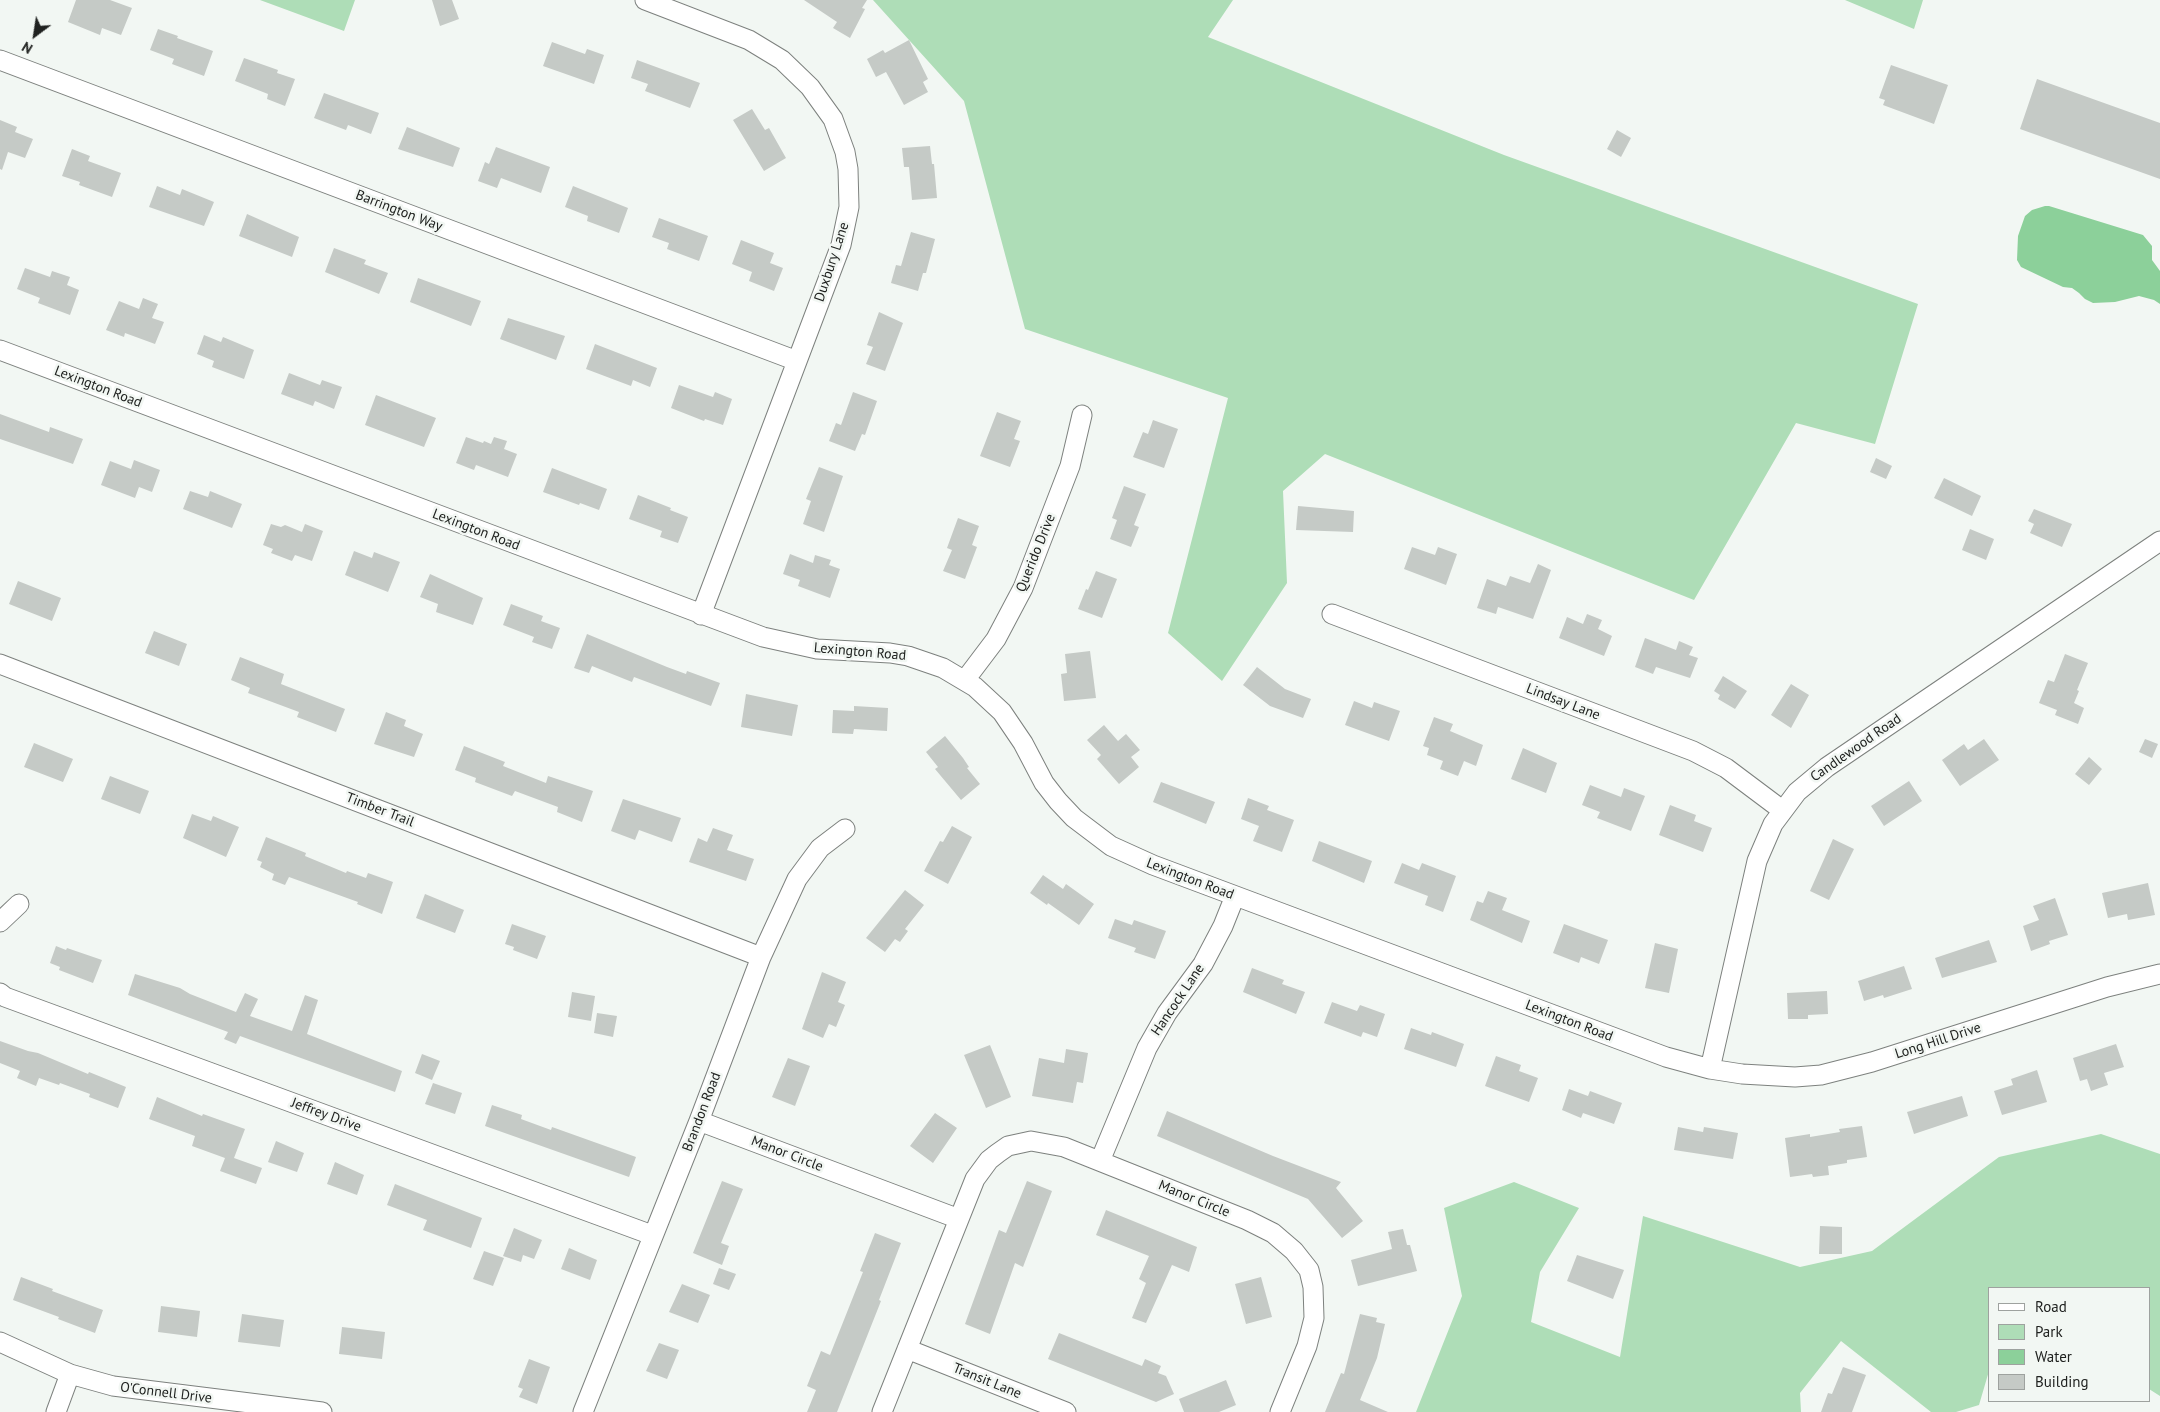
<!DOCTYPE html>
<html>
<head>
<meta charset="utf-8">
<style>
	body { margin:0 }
	#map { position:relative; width:2160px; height:1412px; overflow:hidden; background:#f2f7f3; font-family:"PT Sans",sans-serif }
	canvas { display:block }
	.legend { position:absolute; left:1988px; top:1287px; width:162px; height:115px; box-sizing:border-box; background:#f2f7f3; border:1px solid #9ea29f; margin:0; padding:6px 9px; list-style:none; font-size:15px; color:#202220 }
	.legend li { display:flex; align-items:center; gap:10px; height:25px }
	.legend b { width:25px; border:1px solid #9ea29f }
	.north { position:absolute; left:10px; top:10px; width:50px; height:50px; -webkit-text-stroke:4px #f2f7f3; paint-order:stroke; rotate:211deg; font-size:14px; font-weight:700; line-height:20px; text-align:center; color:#202220 }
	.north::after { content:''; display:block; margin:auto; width:18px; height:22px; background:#202220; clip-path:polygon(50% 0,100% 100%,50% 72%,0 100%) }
</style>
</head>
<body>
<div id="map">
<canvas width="2160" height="1412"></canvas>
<ul class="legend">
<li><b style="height:6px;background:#fff"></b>Road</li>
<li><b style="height:14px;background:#aeddb7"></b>Park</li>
<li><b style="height:14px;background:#8cd09a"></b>Water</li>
<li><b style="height:14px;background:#c5cac6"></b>Building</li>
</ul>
<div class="north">N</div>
</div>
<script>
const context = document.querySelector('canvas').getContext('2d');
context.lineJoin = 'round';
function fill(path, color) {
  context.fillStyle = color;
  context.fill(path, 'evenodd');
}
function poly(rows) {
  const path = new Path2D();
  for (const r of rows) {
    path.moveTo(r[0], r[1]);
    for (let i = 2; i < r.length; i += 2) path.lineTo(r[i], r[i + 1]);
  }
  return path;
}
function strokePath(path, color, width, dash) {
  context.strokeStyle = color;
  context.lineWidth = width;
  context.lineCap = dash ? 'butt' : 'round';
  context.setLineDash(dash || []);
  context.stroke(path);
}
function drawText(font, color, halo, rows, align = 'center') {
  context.font = font + ' "PT Sans",sans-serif';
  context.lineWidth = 5;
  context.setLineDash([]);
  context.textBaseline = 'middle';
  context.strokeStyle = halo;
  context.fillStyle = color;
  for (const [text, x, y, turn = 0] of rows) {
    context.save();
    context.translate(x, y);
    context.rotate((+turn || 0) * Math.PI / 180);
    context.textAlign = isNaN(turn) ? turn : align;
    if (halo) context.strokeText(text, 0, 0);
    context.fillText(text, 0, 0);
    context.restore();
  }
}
fill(poly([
	[260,0,355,0,344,31],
	[873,0,1233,0,1208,37,1504,155,1918,304,1875,444,1796,423,1694,600,1325,454,1283,491,1287,583,1222,681,1168,633,1228,398,1025,329,964,101],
	[1845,0,1923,0,1914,29],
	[2101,1134,2160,1154,2160,1396,2149,1389,2149,1288,1989,1288,1989,1371,1979,1405,1956,1412,1931,1412,1841,1341,1800,1393,1801,1412,1416,1412,1462,1296,1444,1208,1514,1182,1579,1208,1540,1272,1531,1322,1620,1357,1643,1216,1800,1267,1872,1251,1999,1157]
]), '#aeddb7');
fill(poly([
	[2045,206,2049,206,2143,235,2152,246,2152,260,2160,271,2160,304,2154,300,2139,296,2115,302,2093,303,2085,299,2079,293,2072,288,2063,287,2021,267,2017,260,2018,236,2025,216,2032,210]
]), '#8cd09a');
fill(poly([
	[76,0,110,0,132,8,121,35,102,28,100,35,68,22],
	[432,0,452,0,459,19,440,26],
	[804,0,867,0,862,8,865,9,850,38,833,28,837,22],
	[158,29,178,36,177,38,213,51,204,76,172,64,174,59,150,50],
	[909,40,928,79,923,82,928,92,904,105,886,72,876,77,867,59,883,50,885,53],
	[552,42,585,54,587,49,604,55,594,84,543,66],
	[244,58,278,70,277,73,295,79,285,106,267,99,268,94,235,81],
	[637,60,700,83,690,108,645,91,648,84,631,78],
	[1891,65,1948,85,1934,124,1883,105,1885,100,1879,98],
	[2037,79,2160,123,2160,179,2020,129],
	[324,93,379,113,371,134,348,125,346,130,314,118],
	[752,109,765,130,769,128,786,158,764,171,733,120],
	[0,120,17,127,15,132,33,139,25,158,8,152,2,170,0,169],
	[407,127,460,148,453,167,398,149],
	[1617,130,1631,138,1621,157,1607,149],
	[930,146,932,164,934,164,937,198,912,200,909,167,904,167,902,148],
	[496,147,550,167,541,193,501,178,497,188,478,181,485,162,489,164],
	[72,149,90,156,88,161,121,173,112,197,79,185,80,182,62,176],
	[157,186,180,195,182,189,214,202,204,226,149,207],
	[573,186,628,208,619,233,587,221,588,216,565,207],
	[247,214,299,237,292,257,239,236],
	[659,218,708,236,699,261,667,249,669,243,652,237],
	[911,232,935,239,926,273,923,273,918,291,891,283,896,265,901,266],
	[741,240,774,253,770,263,783,268,774,291,749,281,752,272,732,264],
	[334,248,366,260,364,264,388,273,379,294,325,272],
	[25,268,50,277,52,271,70,277,67,285,79,290,70,315,38,303,40,298,17,289],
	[418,278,481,301,471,326,410,302],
	[143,298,158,304,152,318,164,322,155,344,125,333,124,337,106,330,119,301,139,309],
	[879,312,903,323,885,371,866,364,873,347,867,345],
	[508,318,565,336,556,360,500,339],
	[204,335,221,342,223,337,254,350,244,379,212,367,214,361,197,354],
	[595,344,657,368,650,387,633,380,631,386,586,369],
	[289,373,320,385,322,380,342,387,334,409,315,401,313,406,281,394],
	[679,385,713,397,715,392,732,399,723,425,705,419,704,421,671,408],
	[853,392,877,401,865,435,862,434,855,451,829,441,836,423,841,425],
	[376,395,436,418,424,447,365,425],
	[997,412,1021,421,1014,439,1020,441,1010,467,980,456],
	[0,414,49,432,50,427,83,439,73,464,0,439],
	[1153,420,1178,429,1164,468,1133,457,1143,432,1148,434],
	[466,437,483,443,484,441,491,444,494,437,507,441,504,449,517,454,508,477,476,465,474,470,456,463],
	[1876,458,1892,466,1886,479,1870,472],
	[134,460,160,470,152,492,139,487,135,498,101,485,110,461,131,469],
	[819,467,843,476,824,532,803,524,811,501,806,499],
	[552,468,607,489,599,510,580,503,579,505,568,501,543,492],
	[1944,478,1981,496,1972,516,1934,498],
	[1124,486,1146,494,1134,525,1139,527,1131,547,1110,539,1117,520,1112,518],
	[190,491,208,497,210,491,242,504,232,528,183,509],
	[638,495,671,508,670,510,688,517,678,543,660,537,662,531,629,519],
	[1298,506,1354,511,1353,532,1296,530],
	[2034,509,2072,524,2062,547,2030,533,2034,524,2028,521],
	[958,518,979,526,972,545,977,547,965,579,943,571,952,550,947,548],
	[271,524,281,527,285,525,302,532,305,524,323,531,312,561,295,555,292,561,271,553,273,549,263,545],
	[1970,529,1994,539,1986,560,1962,550],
	[1412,547,1435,555,1438,547,1457,554,1446,585,1404,569],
	[354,551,372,558,374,552,400,562,388,592,345,575],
	[790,554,813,563,815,555,831,560,829,565,840,569,830,598,798,586,800,580,783,574],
	[1538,564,1551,570,1533,619,1498,607,1496,614,1477,608,1487,579,1506,586,1510,576,1530,583],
	[1096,571,1117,579,1102,618,1078,609,1086,589,1088,590],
	[430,574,483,598,473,625,436,612,438,604,420,597],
	[18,581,61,598,52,621,9,604],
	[511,604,543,616,541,621,560,628,552,649,532,642,534,637,503,625],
	[1587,614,1602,620,1598,629,1612,636,1604,656,1559,638,1567,617,1583,624],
	[154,631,187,644,179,666,145,653],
	[587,634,667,667,686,674,687,671,720,683,711,706,634,677,632,682,592,666,589,673,574,668],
	[1645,638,1676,650,1679,641,1693,647,1689,655,1698,658,1690,678,1656,667,1653,674,1635,667],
	[1090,651,1096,698,1064,701,1061,674,1067,673,1065,654],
	[2065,654,2088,663,2077,690,2079,691,2074,703,2084,708,2078,724,2055,715,2057,710,2039,703,2048,680,2054,682],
	[240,657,284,674,281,684,345,709,336,732,297,717,299,712,248,693,250,688,231,680],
	[1257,667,1285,689,1311,699,1303,718,1270,706,1243,685],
	[1723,676,1747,691,1735,709,1718,699,1720,695,1714,691],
	[1791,684,1809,695,1791,728,1771,715],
	[746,694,798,705,792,736,741,727],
	[1354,701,1372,708,1374,702,1400,711,1389,741,1345,725],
	[854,706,888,708,887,731,854,729,853,734,832,733,833,710,854,711],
	[386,712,406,720,404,726,423,734,414,757,374,744],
	[1434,717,1453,724,1450,731,1483,745,1476,766,1464,761,1458,776,1440,769,1443,761,1427,755,1429,748,1423,746],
	[1104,725,1118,741,1126,734,1140,750,1131,757,1139,767,1119,784,1097,759,1101,755,1087,740],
	[945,736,963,758,969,767,967,768,980,784,961,800,935,769,938,767,926,752],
	[1984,739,1999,760,1960,786,1942,760,1964,744,1968,750],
	[2145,739,2158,744,2152,758,2139,752],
	[34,743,73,759,63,782,24,767],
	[464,746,505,762,503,766,546,783,548,776,593,791,582,822,557,812,558,807,515,791,512,796,475,782,476,778,455,770],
	[1523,748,1557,763,1546,793,1511,779],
	[2089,757,2102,769,2089,785,2075,774],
	[110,776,149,791,140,814,101,799],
	[1909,781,1922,801,1884,826,1871,806],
	[1161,782,1215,802,1206,824,1153,802],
	[1590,785,1621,797,1624,788,1645,796,1631,831,1597,818,1600,812,1582,805],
	[1248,798,1269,806,1267,810,1294,820,1282,852,1253,841,1259,826,1241,819],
	[623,799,681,818,672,842,639,830,635,840,611,831],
	[1670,805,1696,815,1694,821,1712,828,1703,852,1659,835],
	[192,814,211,821,213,816,239,827,226,857,183,838],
	[952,826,972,837,948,884,924,871,940,841,943,842],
	[713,828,733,835,727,850,754,859,746,881,689,862,698,838,707,842],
	[266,837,306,853,305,856,346,873,347,871,366,878,368,873,393,882,382,914,357,904,358,902,289,877,285,885,272,880,274,874,260,867,262,862,257,860],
	[1833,839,1854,849,1829,900,1810,891],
	[1319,841,1372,861,1364,883,1312,861],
	[1402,863,1419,870,1422,863,1456,876,1443,912,1425,905,1428,896,1394,883],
	[1043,875,1063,889,1066,884,1094,904,1079,925,1048,903,1047,905,1030,893],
	[2148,883,2155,915,2128,920,2127,914,2108,918,2102,893],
	[905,890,924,905,905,929,908,931,900,942,895,939,885,952,866,938],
	[1488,891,1507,898,1502,910,1530,921,1522,943,1470,920,1477,901,1483,903],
	[425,894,464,910,455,933,416,918],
	[2055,898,2068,935,2049,941,2050,944,2031,951,2023,926,2039,920,2033,906],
	[1115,919,1132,925,1134,920,1166,931,1155,959,1134,952,1136,948,1108,938],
	[512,924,546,936,537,959,513,950,514,947,505,944],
	[1564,924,1608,940,1599,964,1581,957,1579,963,1553,953],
	[1989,940,1997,962,1942,978,1935,958],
	[1655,943,1678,949,1669,993,1645,988],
	[56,946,66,950,67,948,102,960,93,983,59,970,60,967,50,963],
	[1904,966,1912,989,1884,998,1883,995,1864,1001,1858,981],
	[1252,968,1284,980,1282,984,1305,992,1296,1014,1243,992],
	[822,972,846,982,838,1002,845,1005,836,1027,829,1024,823,1038,802,1029],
	[135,974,180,988,190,994,236,1012,245,993,258,999,250,1016,292,1031,305,995,318,1000,307,1034,402,1071,395,1092,240,1036,236,1044,224,1039,228,1032,128,995],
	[1827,991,1828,1014,1808,1015,1808,1019,1788,1019,1787,993],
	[572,992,595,996,591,1021,568,1017],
	[1332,1002,1357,1011,1360,1005,1385,1014,1377,1037,1363,1032,1361,1037,1324,1023],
	[597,1013,617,1016,613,1037,594,1033],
	[1411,1028,1431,1035,1432,1032,1464,1044,1456,1067,1404,1049],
	[0,1041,28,1051,38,1053,88,1074,89,1072,126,1087,118,1108,89,1097,90,1094,60,1083,59,1085,39,1078,36,1086,17,1078,20,1071,0,1063],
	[2116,1044,2124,1067,2104,1073,2108,1085,2091,1091,2087,1079,2080,1081,2073,1058],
	[990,1045,1011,1097,986,1108,964,1055],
	[1066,1049,1088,1053,1083,1083,1077,1082,1073,1103,1032,1096,1039,1058,1064,1063],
	[422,1054,440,1061,432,1080,415,1073],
	[1496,1056,1521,1065,1519,1071,1538,1078,1529,1102,1485,1086],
	[788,1058,810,1066,795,1106,772,1097],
	[2037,1070,2047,1102,2002,1115,1994,1091,2013,1085,2011,1079],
	[433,1083,462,1093,455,1114,425,1104],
	[1569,1089,1588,1096,1590,1091,1622,1103,1614,1124,1583,1113,1581,1118,1562,1110],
	[1962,1096,1968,1116,1914,1134,1907,1112],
	[157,1097,202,1116,203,1114,245,1129,234,1158,262,1168,256,1184,220,1171,225,1158,192,1146,195,1136,149,1119],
	[492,1105,522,1115,521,1119,551,1130,552,1127,636,1157,629,1177,485,1126],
	[1167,1111,1273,1156,1341,1182,1336,1188,1363,1221,1342,1238,1308,1199,1157,1136],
	[935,1113,957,1128,933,1163,910,1146],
	[1862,1126,1867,1157,1847,1160,1847,1163,1828,1166,1829,1175,1813,1177,1812,1174,1790,1177,1785,1138,1810,1134,1810,1137,1840,1132,1839,1129],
	[1678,1127,1703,1132,1704,1127,1738,1133,1733,1159,1674,1150],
	[276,1141,304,1153,297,1172,268,1162],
	[335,1162,364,1175,357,1195,327,1184],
	[722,1181,743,1189,721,1243,729,1246,722,1265,693,1253],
	[1027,1181,1052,1191,1023,1267,1015,1263,990,1334,965,1324,999,1230,1006,1233],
	[395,1184,482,1218,471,1248,423,1230,427,1220,387,1205],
	[1106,1210,1197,1247,1189,1272,1172,1265,1146,1323,1132,1318,1146,1283,1139,1279,1149,1256,1096,1235],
	[1820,1226,1842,1227,1842,1254,1819,1254],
	[514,1228,542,1240,534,1259,523,1255,521,1262,503,1256],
	[1403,1229,1407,1245,1410,1245,1417,1271,1358,1286,1351,1260,1392,1249,1388,1232],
	[875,1233,901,1243,879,1300,881,1301,837,1412,807,1412,816,1390,807,1386,821,1351,830,1355,863,1272,860,1271],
	[569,1248,597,1260,590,1280,561,1269],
	[484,1251,504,1258,493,1286,473,1279],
	[1577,1255,1624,1270,1613,1299,1567,1281],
	[719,1268,736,1274,729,1290,713,1284],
	[21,1277,53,1289,52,1291,103,1310,95,1333,58,1319,59,1317,13,1300],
	[1261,1277,1272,1317,1246,1324,1235,1284],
	[682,1284,710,1295,698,1323,669,1312],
	[161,1306,200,1311,197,1337,158,1332],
	[242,1314,284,1320,280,1347,238,1342],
	[1360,1314,1377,1318,1376,1322,1385,1324,1377,1358,1360,1400,1388,1412,1325,1412,1341,1373,1344,1374],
	[342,1327,385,1332,382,1359,339,1354],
	[1059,1333,1142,1366,1145,1359,1161,1366,1158,1373,1166,1376,1174,1394,1156,1402,1048,1359],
	[659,1343,679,1350,667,1379,646,1371],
	[529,1359,550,1367,537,1404,519,1397,523,1389,518,1387],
	[1843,1367,1866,1375,1852,1412,1821,1412,1828,1393,1832,1394],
	[1226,1380,1236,1405,1219,1412,1184,1412,1179,1399]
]), '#c5cac6');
const minor = poly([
	[645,0,749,40,782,60,810,87,833,119,845,152,848,169,849,207,841,245,701,615],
	[0,60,797,361],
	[0,350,763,637,817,649,890,653,908,656,943,668,975,687,1002,712,1023,743,1044,783,1058,801,1074,818,1111,846,1153,865,1666,1057,1710,1069,1742,1074,1795,1077,1821,1075,1872,1062,2107,987,2160,974],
	[1332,614,1693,751,1726,768,1782,810],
	[0,664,761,957],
	[965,680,996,639,1023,588,1070,466,1082,415],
	[0,922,19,904],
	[0,993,5,997,652,1235],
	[1710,1069,1757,861,1773,824,1797,792,1827,767,2160,541],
	[699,1121,959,1219],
	[1100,1161,1147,1048,1167,1013,1203,964,1223,926,1235,896],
	[0,1342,70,1374,113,1386,322,1412],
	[907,1349,1066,1412],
	[56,1412,70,1374],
	[583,1412,699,1121,761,957,797,879,820,848,845,829],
	[882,1412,975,1179,989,1160,998,1153,1008,1146,1031,1141,1064,1147,1247,1220,1273,1233,1294,1251,1309,1270,1313,1287,1314,1318,1307,1346,1280,1412]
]);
strokePath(minor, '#7d817e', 21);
strokePath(minor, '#fff', 19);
drawText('14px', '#202220', '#f2f7f3', [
	["Barrington Way",399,211,21],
	["Duxbury Lane",832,262,-72],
	["Lexington Road",98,387,21],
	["Lexington Road",476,530,21],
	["Querido Drive",1036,553,-68],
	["Lexington Road",860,652,5],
	["Lindsay Lane",1563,702,21],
	["Candlewood Road",1856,748,-35],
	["Timber Trail",380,810,21],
	["Lexington Road",1190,879,21],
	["Hancock Lane",1178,1000,-56],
	["Lexington Road",1569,1021,21],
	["Long Hill Drive",1938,1041,-18],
	["Brandon Road",702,1112,-69],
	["Jeffrey Drive",326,1115,20],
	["Manor Circle",787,1154,21],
	["Manor Circle",1194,1199,22],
	["Transit Lane",987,1381,22],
	["O'Connell Drive",166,1393,7]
]);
</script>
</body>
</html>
